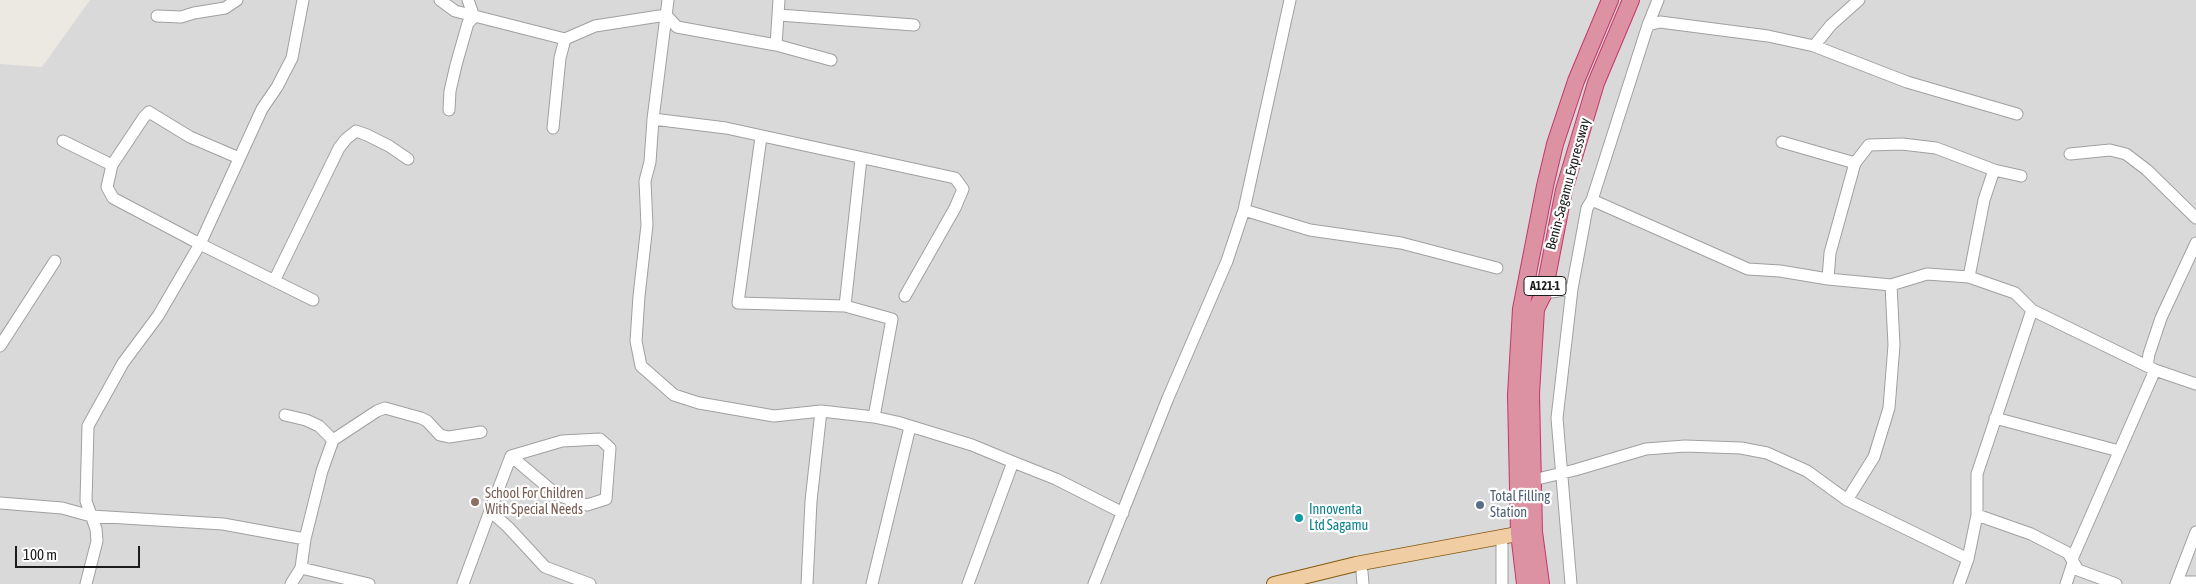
<!DOCTYPE html>
<html>
<head>
<meta charset="utf-8">
<style>
	body { margin:0 }
	#map { position:relative; width:2196px; height:584px; overflow:hidden; background:#ece9e3; font-family:"Asap Condensed",sans-serif }
	canvas { display:block }
	.scale { position:absolute; left:15px; top:546px; width:125px; height:22px; box-sizing:border-box; border:2px solid #1c1c1c; border-top:0; padding-left:6px; font-size:15px; line-height:18px; white-space:nowrap; color:#1c1c1c; -webkit-text-stroke:4px #fff; paint-order:stroke }
</style>
</head>
<body>
<div id="map">
<canvas width="2196" height="584"></canvas>
<div class="scale">100 m</div>
</div>
<script>
const context = document.querySelector('canvas').getContext('2d');
context.lineJoin = 'round';
function fill(path, color) {
  context.fillStyle = color;
  context.fill(path, 'evenodd');
}
function poly(rows) {
  const path = new Path2D();
  for (const r of rows) {
    path.moveTo(r[0], r[1]);
    for (let i = 2; i < r.length; i += 2) path.lineTo(r[i], r[i + 1]);
  }
  return path;
}
function strokePath(path, color, width, dash) {
  context.strokeStyle = color;
  context.lineWidth = width;
  context.lineCap = dash ? 'butt' : 'round';
  context.setLineDash(dash || []);
  context.stroke(path);
}
function drawText(font, color, halo, rows, align = 'center') {
  context.font = font + ' "Asap Condensed",sans-serif';
  context.lineWidth = 4.5;
  context.setLineDash([]);
  context.textBaseline = 'middle';
  context.strokeStyle = halo;
  context.fillStyle = color;
  for (const [text, x, y, turn = 0] of rows) {
    context.save();
    context.translate(x, y);
    context.rotate((+turn || 0) * Math.PI / 180);
    context.textAlign = isNaN(turn) ? turn : align;
    if (halo) context.strokeText(text, 0, 0);
    context.fillText(text, 0, 0);
    context.restore();
  }
}
fill(poly([
	[90,0,2196,0,2196,584,0,584,0,64,42,67]
]), '#dad9d9');
const minor = poly([
	[440,0,455,11,565,39,595,26,666,15,677,27,776,45,831,60],
	[668,0,653,119,650,162,645,181,647,225,639,296,636,341,641,366,674,395,699,403,774,416,821,411,874,417,897,422,972,445,1013,462,1056,479,1123,513],
	[779,15,914,25],
	[157,16,181,17,194,13,225,8,237,0],
	[1648,25,1658,0],
	[776,45,779,0],
	[1814,46,1831,25,1859,0],
	[449,110,450,91,456,65,468,23,474,17,468,0],
	[653,119,726,128,955,178,963,189,955,208,905,296],
	[553,128,560,58,565,39],
	[761,137,738,303,845,306],
	[63,141,112,165],
	[1782,142,1855,163],
	[2070,154,2110,150,2126,154,2147,170,2196,218],
	[239,158,190,137,149,112,144,117,112,165,107,187,113,198,200,244,313,300],
	[861,159,845,306,892,319,874,417],
	[1994,170,2021,176],
	[1592,200,1748,269,1780,271,1828,279,1891,285,1927,274,1969,277,2015,293,2032,310,2155,370,2196,384],
	[1244,210,1310,230,1401,243,1497,268],
	[1828,279,1830,253,1855,163,1869,145,1902,144,1936,148,1994,170,1984,200,1969,277],
	[274,281,339,148,346,139,356,131,367,135,389,146,408,159],
	[1544,293,1572,289],
	[0,346,55,261],
	[2147,366,2149,354,2161,318,2196,243],
	[285,415,306,420,319,426,333,440],
	[1995,418,2119,451],
	[600,439,610,448,606,499,587,505,557,495,511,456,562,441,600,439],
	[511,456,490,511,508,527,545,567,590,584],
	[1533,480,1575,470,1646,449,1685,446,1741,448,1767,453,1807,471,1847,500,1968,559,1977,515,2031,534,2068,553,2078,570,2116,584],
	[1847,500,1874,457,1889,408,1894,345,1891,285],
	[0,503,62,508,91,516,223,524,305,539],
	[1977,515,1977,474,2032,310],
	[2072,559,2155,370],
	[301,568,369,584],
	[1362,572,1363,584],
	[2177,582,2196,582],
	[86,584,97,541,96,529,86,501,88,426,123,363,158,316,200,244,262,109,277,87,292,58,303,0],
	[291,584,301,568,305,539,322,471,333,440,377,411,385,408,421,418,427,421,440,435,449,437,481,432],
	[463,584,490,511],
	[807,584,811,501,821,411],
	[872,584,910,427],
	[968,584,1013,462],
	[1094,584,1168,398,1227,261,1244,210,1290,0],
	[1502,584,1502,545],
	[1571,584,1557,418,1572,289,1587,208,1592,200,1648,25,1660,22,1768,36,1814,46,1907,82,2017,114],
	[1959,584,1968,559],
	[2066,584,2073,563],
	[2176,584,2196,532]
]);
const major = poly([
	[1274,584,1356,564,1528,532]
]);
const highway = poly([
	[1525,584,1519,533,1516,395,1521,309,1545,186,1555,144,1576,81,1610,0],
	[1541,584,1534,532,1531,394,1536,309,1544,293,1564,190,1596,83,1631,0]
]);
strokePath(minor, '#a0a0a0', 13);
strokePath(major, '#845a10', 16);
strokePath(highway, '#c3376a', 18);
strokePath(minor, '#fff', 11);
strokePath(major, '#f1cda3', 14);
strokePath(highway, '#dc92a2', 16);
for (const [x, y, r, color] of [
	[475,502,5,"#8d6e63"],
	[1480,505,5,"#5c6f8a"],
	[1299,518,5,"#0f9aa8"]
]) {
  const dot = new Path2D();
  dot.arc(x, y, r, 0, 2 * Math.PI);
  context.fillStyle = color;
  context.fill(dot);
  strokePath(dot, '#fff', 2);
}
for (const [x, y, w] of [
	[1545,286,42]
]) {
  const box = new Path2D();
  box.roundRect(x - w / 2, y - 9.5, w, 19, 4);
  context.fillStyle = '#fff';
  context.fill(box);
  strokePath(box, '#1c1c1c', 1);
}
drawText('bold 12px', '#1c1c1c', null, [
	["A121-1",1545,286]
]);
drawText('14px', '#1c1c1c', '#fff', [
	["Benin-Sagamu Expressway",1568,184,-75]
]);
drawText('14px', '#785e54', '#fff', [
	["School For Children",485,494],
	["With Special Needs",485,510]
], 'left');
drawText('14px', '#4e5e75', '#fff', [
	["Total Filling",1490,497],
	["Station",1490,513]
], 'left');
drawText('14px', '#0d838f', '#fff', [
	["Innoventa",1309,510],
	["Ltd Sagamu",1309,526]
], 'left');
</script>
</body>
</html>
